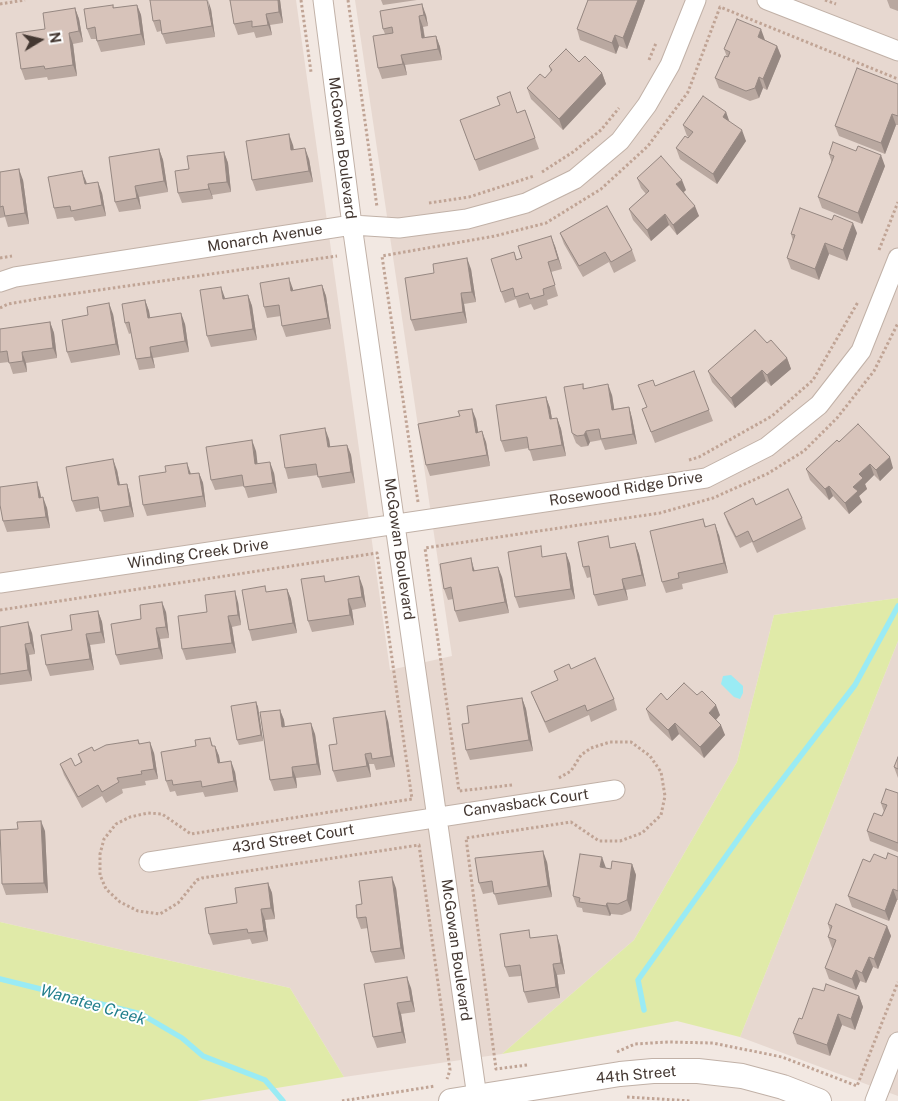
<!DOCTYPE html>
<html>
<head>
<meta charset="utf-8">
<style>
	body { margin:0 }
	#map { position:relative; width:898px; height:1101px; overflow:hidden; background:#f2e8e2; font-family:"Public Sans",sans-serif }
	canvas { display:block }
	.north { position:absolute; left:15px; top:15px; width:50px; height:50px; -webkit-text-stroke:4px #fff; paint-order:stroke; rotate:81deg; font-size:14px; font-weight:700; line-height:20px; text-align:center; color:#443832 }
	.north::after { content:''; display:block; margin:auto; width:18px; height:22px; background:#443832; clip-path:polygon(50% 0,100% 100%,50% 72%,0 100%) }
</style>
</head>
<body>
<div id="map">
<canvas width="898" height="1101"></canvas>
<div class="north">N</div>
</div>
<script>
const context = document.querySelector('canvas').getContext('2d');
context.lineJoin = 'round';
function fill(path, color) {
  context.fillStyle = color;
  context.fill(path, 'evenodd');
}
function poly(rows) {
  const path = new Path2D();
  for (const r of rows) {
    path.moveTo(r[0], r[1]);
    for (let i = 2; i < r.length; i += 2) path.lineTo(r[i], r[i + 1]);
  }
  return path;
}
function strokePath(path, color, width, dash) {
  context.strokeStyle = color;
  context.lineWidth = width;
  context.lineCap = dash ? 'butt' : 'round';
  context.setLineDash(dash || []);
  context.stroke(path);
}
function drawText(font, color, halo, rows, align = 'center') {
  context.font = font + ' "Public Sans",sans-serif';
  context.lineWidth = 4;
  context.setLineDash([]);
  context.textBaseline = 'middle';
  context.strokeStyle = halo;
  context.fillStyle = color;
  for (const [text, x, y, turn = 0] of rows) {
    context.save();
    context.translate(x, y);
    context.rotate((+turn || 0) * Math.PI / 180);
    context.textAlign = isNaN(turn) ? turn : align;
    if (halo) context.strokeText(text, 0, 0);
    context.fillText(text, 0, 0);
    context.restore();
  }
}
fill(poly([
	[0,0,296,0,390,670,452,656,355,0,898,0,898,598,774,615,737,762,634,940,502,1054,344,1077,290,988,0,922],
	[898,641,898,1096,740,1037]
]), '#e7d8d0');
fill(poly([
	[898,598,898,641,740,1037,677,1021,502,1054,634,940,737,762,774,615],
	[0,922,290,988,344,1077,197,1101,0,1101]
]), '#e0eaa8');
fill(poly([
	[731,675,743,686,743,693,740,699,734,697,721,684,723,676]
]), '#9aebf4');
strokePath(poly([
	[0,979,141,1014,182,1038,203,1056,265,1080,283,1101],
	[644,1010,638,980,753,818,855,685,898,606]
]), '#9aebf4', 5.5);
const minor = poly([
	[323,0,352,225,477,1097],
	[767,0,898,51],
	[0,282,15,277,352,225,399,228,467,219,526,203,575,179,620,141,647,105,670,65,696,0],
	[0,583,706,478,767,447,819,405,861,351,898,258],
	[149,862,615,790],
	[875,1101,898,1042]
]);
const tertiary = poly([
	[451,1101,620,1074,653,1071,698,1071,742,1076,783,1087,819,1101]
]);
strokePath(minor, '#c1b1a7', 21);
strokePath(tertiary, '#c1b1a7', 26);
strokePath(poly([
	[301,0,311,72],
	[348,0,377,207],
	[825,0,836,4],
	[0,4,25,0],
	[649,60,656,43],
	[542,172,573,152,601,130,619,108],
	[429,203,469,197,534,176],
	[879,250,898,202],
	[0,258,12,256],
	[0,308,8,304,43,298,337,256],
	[689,460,699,457,772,416,813,380,858,302],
	[418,502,382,256,495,236,546,223,601,189,648,146,688,92,720,7,898,79],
	[0,610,377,553,412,799,191,834,162,814,148,813,130,817,116,824,104,839,100,854,100,875,106,889,120,902,138,911,160,914,178,903,197,880,202,878,419,845,450,1070,447,1079],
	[512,785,459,791,425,548,660,513,713,498,767,474,804,451,837,418,874,371,898,323],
	[617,1052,635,1044,668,1042,713,1043,782,1057,857,1086,898,982],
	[527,1065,496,1069,466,838,571,822,599,841,620,841,642,833,661,815,665,796,661,772,650,756,631,742,610,742,591,748,581,755,571,771,557,779],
	[627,1097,691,1101],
	[342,1101,435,1086]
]), '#c0a495', 3, [2.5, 2.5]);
strokePath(minor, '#fff', 19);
strokePath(tertiary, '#fff', 24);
fill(poly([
	[230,0,280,0,283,23,270,25,272,35,256,38,254,32,238,35,234,24],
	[381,0,417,0,383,5],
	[588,0,645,0,627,49,619,46,616,54,580,40,577,29],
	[887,0,898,0,898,11,890,8],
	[113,5,114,8,137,5,141,15,145,45,101,52,96,39,91,39,87,29],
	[75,8,79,19,83,42,73,44,77,76,48,80,47,77,25,80,21,69,45,29],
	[211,9,215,37,166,44,161,31,157,32,153,21],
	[380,11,426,15,428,26,423,27,425,37,436,36,440,47,442,60,405,65,407,75,382,79,378,68,385,34,383,29],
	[765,40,777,46,781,56,767,90,763,88,759,98,750,101,719,88,715,78,727,57,724,49],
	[579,62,602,73,606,84,563,130,531,99,527,88,545,78,551,72,549,66],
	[898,84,898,125,896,125,885,154,839,136,835,126],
	[525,110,539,149,479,171,460,120,517,113],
	[726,112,729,122,746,141,717,184,680,159,676,148,689,137,687,136,683,125],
	[293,145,294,150,309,159,313,182,256,191,252,180],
	[159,149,163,160,168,192,139,197,141,209,119,212,115,202],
	[224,152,228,163,231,192,212,195,213,199,182,203,178,193,189,169],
	[829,154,885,166,862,224,822,208,818,197,832,163],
	[0,172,23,180,29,224,8,227,5,217,0,218],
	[637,178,686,190,684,192,699,216,677,235,669,225,651,241,633,220,629,209,646,194,641,188],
	[86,181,87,184,102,193,106,216,75,221,73,217,57,219,54,208],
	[560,233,632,250,636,261,614,273,609,262,583,277,564,244],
	[857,233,847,261,829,254,819,280,791,269,787,258,793,241,791,234],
	[555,246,562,269,551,272,558,296,547,300,548,305,534,310,531,304,519,308,516,299,505,303,501,292,514,252,517,260],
	[471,269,476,302,464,304,467,323,415,331,411,320],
	[322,285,326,296,331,329,286,337,282,326,281,316,267,318,264,307,293,290],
	[248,295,252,306,257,340,211,347,207,336,225,299],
	[145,300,149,311,150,318,185,324,189,352,153,358,155,368,139,370,136,359,131,333,129,334,125,323],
	[113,314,120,355,71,363,67,352],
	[50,322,54,333,57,358,26,363,27,372,13,374,9,362,0,363,0,329],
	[767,343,787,358,791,369,771,386,766,381,735,408,712,382,708,371],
	[694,371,713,421,655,443,642,409,647,407,655,386],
	[583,384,584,388,612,395,614,409,629,407,632,418,637,444,605,450,601,440,590,442,588,446,581,447,576,443,572,433],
	[546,397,550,408,552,419,557,418,561,429,566,456,533,461,529,448,505,452,501,441],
	[476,419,478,432,486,442,490,466,430,476,426,465],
	[329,439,330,447,347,445,351,455,355,483,322,488,318,475,288,479,285,468],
	[839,442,893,468,880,481,874,475,865,484,867,489,859,496,862,502,849,514,833,496,829,500,810,480,806,469],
	[256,451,257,464,274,473,277,493,248,498,244,486,215,490,211,480],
	[117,470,120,485,127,484,130,495,134,517,104,522,100,508,76,512,72,501],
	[199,473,203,483,206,507,147,516,143,505,191,474],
	[37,482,40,492,41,497,47,508,50,528,7,532,3,521],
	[756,505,802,518,806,529,757,553,752,542,740,548,728,524,724,513],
	[703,519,706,527,719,535,728,573,682,584,683,589,666,593,662,582],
	[635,543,639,554,646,586,626,590,628,600,598,606,594,595,591,577,587,578,583,567,612,548],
	[566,553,570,564,575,599,519,608,515,597],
	[474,569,475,571,502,577,509,613,459,622,455,611,453,599,448,600,444,589],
	[326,581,363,587,366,607,352,610,354,625,312,632,308,621],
	[287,589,291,599,297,633,252,641,249,630,267,592],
	[238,602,241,625,232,627,236,653,186,660,182,649,207,612],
	[98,611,102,622,105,643,90,645,94,670,50,676,46,665,72,630],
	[166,612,169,638,160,639,163,659,120,665,116,655,141,619],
	[0,627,32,633,35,654,29,655,32,681,0,685],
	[571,669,614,699,617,710,591,722,589,715,549,733,531,692,558,680,554,671],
	[697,695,720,715,716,720,725,735,704,758,679,734,672,741,650,720,646,709,667,700],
	[522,698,526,709,533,751,470,760,466,750],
	[256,702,258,707,263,741,239,745,237,740],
	[280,710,284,720,285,727,315,734,321,775,296,778,297,788,274,791,270,780],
	[388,721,395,767,376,770,374,764,369,764,371,777,337,782,333,771,337,744],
	[210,738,213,746,215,746,219,756,220,763,235,772,238,792,205,797,203,792,177,796,175,791,170,792,166,781,196,746],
	[138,740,140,744,154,753,158,779,145,781,146,785,122,789,123,793,106,803,102,796,82,808,64,775,60,764,75,766,81,763,78,754,94,751],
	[898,757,898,778,894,767],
	[898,793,898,852,870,841,867,831,882,816,884,812,881,803],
	[45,831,48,893,6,895,2,884],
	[898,857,898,900,897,900,889,921,852,907,848,896,870,862],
	[547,862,552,897,498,905,494,892,483,894,479,883],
	[632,864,636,875,631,911,622,915,611,914,610,916,583,912,582,908,577,907,573,896,606,868,611,869],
	[268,883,272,893,275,919,265,920,268,941,252,944,250,939,213,945,209,934,237,903],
	[396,888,405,959,375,963,371,952,368,928,361,929,357,918],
	[828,924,887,926,891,936,878,969,873,967,866,983,860,981,856,990,829,979,825,968,833,948,832,948,828,937,830,931],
	[532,938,560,945,565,974,557,975,560,998,528,1003,524,992,521,976,509,977,505,967],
	[364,984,411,988,415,1012,401,1014,406,1043,377,1048,373,1037],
	[824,991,859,996,863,1007,855,1030,842,1025,830,1056,797,1044,793,1033,802,1019]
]), '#b9a8a0');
fill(poly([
	[208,0,211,9,215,37,212,26],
	[278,0,280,0,283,23,279,12],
	[638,0,645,0,627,49,623,38],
	[422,4,426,15,428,26,424,15],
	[137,5,141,15,145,45,141,34],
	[75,8,79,19,83,42,79,31],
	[266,14,270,25,272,35,268,25],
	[419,16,423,27,426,49,422,38],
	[761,29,765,40,761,48,758,37],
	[69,33,73,44,77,76,73,65],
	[615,35,619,46,616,54,612,43],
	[436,36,440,47,442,60,438,49],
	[777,46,781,56,767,90,763,79],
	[401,55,405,65,407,75,403,64],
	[602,73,606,84,563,130,559,119],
	[759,77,763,88,759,98,755,88],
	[726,112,730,123,723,117],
	[892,114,896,125,885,154,881,143],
	[742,130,746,141,717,184,713,174],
	[289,134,293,145,295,161,291,150],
	[305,148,309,159,313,182,309,171],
	[159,149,163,160,168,192,164,181],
	[224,152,228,163,231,192,227,182],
	[881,155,885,166,862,224,858,213],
	[19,169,23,180,29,224,25,213],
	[82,171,86,181,89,195,85,184],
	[682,180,686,190,680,195,676,184],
	[98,182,102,193,106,216,102,205],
	[208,184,212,195,213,199,209,189],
	[135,186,139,197,141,209,137,198],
	[695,206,699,216,677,235,673,225],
	[665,214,669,225,651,241,647,230],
	[853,223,857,233,847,261,843,250],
	[551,236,555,246,562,269,558,259],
	[825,243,829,254,819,280,815,269],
	[467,258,471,269,476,302,472,292],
	[289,278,293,289,294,301,291,291],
	[322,285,326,296,331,329,328,318],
	[221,287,225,298,227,310,223,299],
	[461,293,464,304,467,323,463,312],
	[248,295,252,306,257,340,253,329],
	[145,300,149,311,152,329,148,318],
	[109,303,113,314,120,355,116,344],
	[181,313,185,324,189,352,185,341],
	[50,322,54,333,57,358,53,348],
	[150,347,153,358,155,368,151,357],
	[22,352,26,363,27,372,23,361],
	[787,358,791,369,771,386,767,375],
	[762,370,766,381,735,408,731,398],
	[608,384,612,395,616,420,612,410],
	[546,397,550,408,554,430,550,419],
	[629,407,632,418,637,444,633,434],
	[472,409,476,419,480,443,476,433],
	[557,418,561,429,566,456,562,445],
	[325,428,329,439,332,458,328,447],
	[482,431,486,442,490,466,487,455],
	[586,431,590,442,588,446,584,435],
	[252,440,256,451,259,475,255,464],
	[347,445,351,455,355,483,351,472],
	[890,457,893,468,880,481,876,470],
	[113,459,117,470,122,496,118,485],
	[270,462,274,473,277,493,273,483],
	[187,463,191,474,189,474],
	[870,464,874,475,865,484,867,489,859,496,862,502,849,514,845,503,859,474],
	[199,473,203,483,206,507,203,496],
	[37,482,40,492,43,508,39,498],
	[127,484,130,495,134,517,130,506],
	[829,486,833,496,829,500,825,489],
	[43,497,47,508,50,528,46,517],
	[715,524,719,535,728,573,724,563],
	[635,543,639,554,646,586,642,575],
	[566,553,570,564,575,599,571,589],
	[471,558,474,569,477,582,473,571],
	[498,567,502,577,509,613,505,602],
	[359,576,363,587,366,607,362,597],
	[622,579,626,590,628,600,624,589],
	[287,589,291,599,297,633,293,623],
	[235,591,238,602,241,625,238,615],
	[348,599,352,610,354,625,350,615],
	[162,602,166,612,169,638,166,627],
	[98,611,102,622,105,643,101,632],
	[228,616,232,627,236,653,232,643],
	[28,622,32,633,35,654,31,643],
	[156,628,160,639,163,659,159,648],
	[86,634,90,645,94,670,90,659],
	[25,644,29,655,32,681,28,670],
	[522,698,526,709,533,751,529,740],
	[256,702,258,707,263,741,261,735],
	[716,705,720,715,713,723,709,713],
	[280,710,284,720,286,738,282,727],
	[385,711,388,721,395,767,391,756],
	[311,723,315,734,321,775,317,764],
	[675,723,679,734,672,741,668,730],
	[721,725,725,735,704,758,700,747],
	[150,742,154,753,158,779,154,769],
	[215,746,219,756,222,774,218,763],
	[365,754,369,764,371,777,367,766],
	[231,761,235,772,238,792,234,781],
	[292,767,296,778,297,788,293,777],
	[41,821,45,831,48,893,44,883],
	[543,851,547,862,552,897,548,886],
	[602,857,606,868,600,867],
	[632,864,636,875,631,911,627,900],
	[392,877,396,888,405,959,401,948],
	[268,883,272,893,275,919,271,908],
	[893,889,897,900,889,921,885,911],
	[607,903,611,914,610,916,606,906],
	[261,909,265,920,268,941,264,931],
	[887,926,891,936,878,969,874,959],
	[557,935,560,945,565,974,561,963],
	[869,957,873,967,866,983,862,973],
	[553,964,557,975,560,998,556,987],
	[856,970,860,981,856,990,852,979],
	[407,977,411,988,415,1012,411,1001],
	[859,996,863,1007,855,1030,851,1019],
	[397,1003,401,1014,406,1043,402,1032],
	[838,1014,842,1025,830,1056,827,1045]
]), '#968882');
const building = poly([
	[150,0,207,0,212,26,162,34,160,20,153,21,150,0],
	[230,0,278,0,279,12,266,14,268,25,252,27,252,21,234,24,230,0],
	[588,0,638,0,623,38,615,35,612,43,577,29,588,0],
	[422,4,424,15,419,16,422,38,436,36,438,49,401,55,403,64,378,68,373,36,393,33,392,27,383,29,380,11,422,4],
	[113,5,113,8,137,5,141,34,97,41,95,27,87,29,84,9,113,5],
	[75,8,79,31,69,33,73,65,45,69,44,66,21,69,16,33,45,29,43,13,75,8],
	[737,19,761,29,758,37,777,46,763,79,759,77,755,88,746,91,715,78,725,56,728,57,730,52,724,49,737,19],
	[566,49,579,62,585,56,602,73,559,119,527,88,540,74,545,78,552,70,549,66,566,49],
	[857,68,898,84,898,116,892,114,881,143,835,126,857,68],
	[510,92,517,113,525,110,535,138,475,160,460,120,500,105,497,97,510,92],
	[703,96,726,112,723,117,742,130,713,174,676,148,685,136,688,138,693,132,683,125,703,96],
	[289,134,291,150,305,148,309,171,252,180,246,141,289,134],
	[833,142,856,151,858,146,881,155,858,213,818,197,834,156,829,154,833,142],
	[159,149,164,181,135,186,137,198,115,202,109,157,159,149],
	[224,152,227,182,208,184,209,189,178,193,175,171,189,169,187,156,224,152],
	[661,156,682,180,676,184,695,206,673,225,665,214,647,230,629,209,649,191,637,178,661,156],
	[19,169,25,213,5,216,3,206,0,207,0,172,19,169],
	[82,171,85,184,98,182,102,205,71,211,70,206,54,208,48,177,82,171],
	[607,206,632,250,611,262,605,252,579,266,560,233,607,206],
	[800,208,832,220,834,215,853,223,843,250,825,243,815,269,787,258,795,235,791,234,800,208],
	[551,236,558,259,548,262,555,285,543,289,544,295,530,299,528,293,515,297,513,288,501,292,491,259,514,252,516,260,522,258,518,246,551,236],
	[467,258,472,292,461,293,463,312,411,320,405,278,434,273,433,264,467,258],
	[289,278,291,291,322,285,328,318,282,326,279,305,264,307,260,283,289,278],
	[221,287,223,299,248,295,253,329,207,336,200,290,221,287],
	[145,300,148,318,181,313,185,341,150,347,151,357,136,359,129,322,125,323,122,304,145,300],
	[109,303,116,344,67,352,62,320,88,315,87,307,109,303],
	[50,322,53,348,22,352,23,361,9,363,7,351,0,352,0,329,50,322],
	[755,330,767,343,771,340,787,358,767,375,762,370,731,398,708,371,755,330],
	[694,371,709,410,651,432,642,409,647,407,638,385,653,380,655,386,694,371],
	[583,384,583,389,608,384,612,410,629,407,633,434,601,439,599,429,586,431,584,435,577,436,572,433,564,387,583,384],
	[546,397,550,419,557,418,562,445,529,450,527,437,501,441,496,405,546,397],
	[472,409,476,433,482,431,487,455,426,465,418,424,460,416,458,411,472,409],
	[858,424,890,457,876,470,870,464,859,474,863,478,853,487,858,491,845,503,829,486,825,489,806,469,837,440,839,442,858,424],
	[325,428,328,447,347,445,351,472,318,477,316,464,285,468,280,435,325,428],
	[252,440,255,464,270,462,273,483,244,487,242,475,211,480,206,447,252,440],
	[113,459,118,485,127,484,130,506,100,511,98,497,72,501,66,467,113,459],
	[187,463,189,474,199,473,203,496,143,505,139,476,166,472,165,466,187,463],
	[37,482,39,498,43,497,46,517,3,521,0,505,0,487,37,482],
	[788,489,802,518,753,542,748,531,736,537,724,513,753,498,756,505,788,489],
	[703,519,705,527,715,524,724,563,678,573,679,578,662,582,650,531,703,519],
	[608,536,610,548,635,543,642,575,622,579,624,589,594,595,589,566,583,567,578,542,608,536],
	[541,546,542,557,566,553,571,589,515,597,508,552,541,546],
	[471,558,473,571,498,567,505,602,455,611,451,587,444,589,440,564,471,558],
	[324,576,325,582,359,576,362,597,348,599,350,615,308,621,301,579,324,576],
	[265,586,266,592,287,589,293,623,249,630,242,590,265,586],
	[235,591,238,615,228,616,232,643,182,649,178,616,207,612,205,595,235,591],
	[162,602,166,627,156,628,159,648,116,655,111,624,141,619,140,605,162,602],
	[98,611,101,632,86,634,90,659,46,665,41,635,72,630,70,615,98,611],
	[28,622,31,643,25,644,28,670,0,674,0,627,28,622],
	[595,658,614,699,587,711,585,705,545,722,531,692,558,680,554,671,569,664,571,669,595,658],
	[684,683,697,695,702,691,716,705,709,713,721,725,700,747,675,723,668,730,646,709,661,693,667,700,684,683],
	[522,698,529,740,466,750,462,724,469,723,467,706,522,698],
	[256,702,261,735,237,740,231,706,256,702],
	[280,710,282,727,311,723,317,764,292,767,293,777,270,780,260,712,280,710],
	[385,711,391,756,372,759,371,753,365,754,367,766,333,771,329,745,337,744,333,718,385,711],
	[210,738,212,746,215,746,218,763,231,761,234,781,202,787,201,781,173,785,172,780,166,781,161,752,196,746,195,740,210,738],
	[138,740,139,744,150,742,154,769,141,771,142,774,117,778,119,782,102,792,98,785,78,797,60,764,71,758,75,766,82,762,78,754,92,747,94,751,106,745,138,740],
	[898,757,898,769,894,767,898,757],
	[886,789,898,793,898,843,867,831,874,813,882,816,887,805,881,803,886,789],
	[41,821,44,883,2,884,0,830,18,829,17,822,41,821],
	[543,851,548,886,494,894,492,881,479,883,475,858,543,851],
	[888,853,898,857,898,891,893,889,885,911,848,896,863,859,870,862,874,854,886,859,888,853],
	[580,854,602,857,600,867,611,869,612,861,632,864,627,900,618,904,607,903,606,906,579,902,580,898,573,896,580,854],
	[392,877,401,948,371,952,366,917,357,918,356,905,362,904,359,881,392,877],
	[268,883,271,908,261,909,264,931,248,933,247,929,209,934,205,908,237,903,235,888,268,883],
	[836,904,887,926,874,959,869,957,862,973,856,970,852,979,825,968,836,940,828,937,832,926,828,924,836,904],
	[529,930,530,938,557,935,561,963,553,964,556,987,524,992,520,965,505,967,500,934,529,930],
	[407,977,411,1001,397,1003,402,1032,373,1037,364,984,407,977],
	[826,984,859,996,851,1019,838,1014,827,1045,793,1033,799,1018,802,1019,813,988,824,991,826,984]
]);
fill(building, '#d7c3ba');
strokePath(building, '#968882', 1);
drawText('15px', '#443832', '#fff', [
	["McGowan Boulevard",342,148,83],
	["Monarch Avenue",265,238,-9],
	["Rosewood Ridge Drive",626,489,-9],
	["McGowan Boulevard",399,549,82],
	["Winding Creek Drive",198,554,-8],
	["Canvasback Court",526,803,-8],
	["43rd Street Court",293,839,-9],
	["McGowan Boulevard",456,950,82],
	["44th Street",636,1075,-5]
]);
drawText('italic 16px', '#227f8c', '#fff', [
	["Wanatee Creek",93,1005,16]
]);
</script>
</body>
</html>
